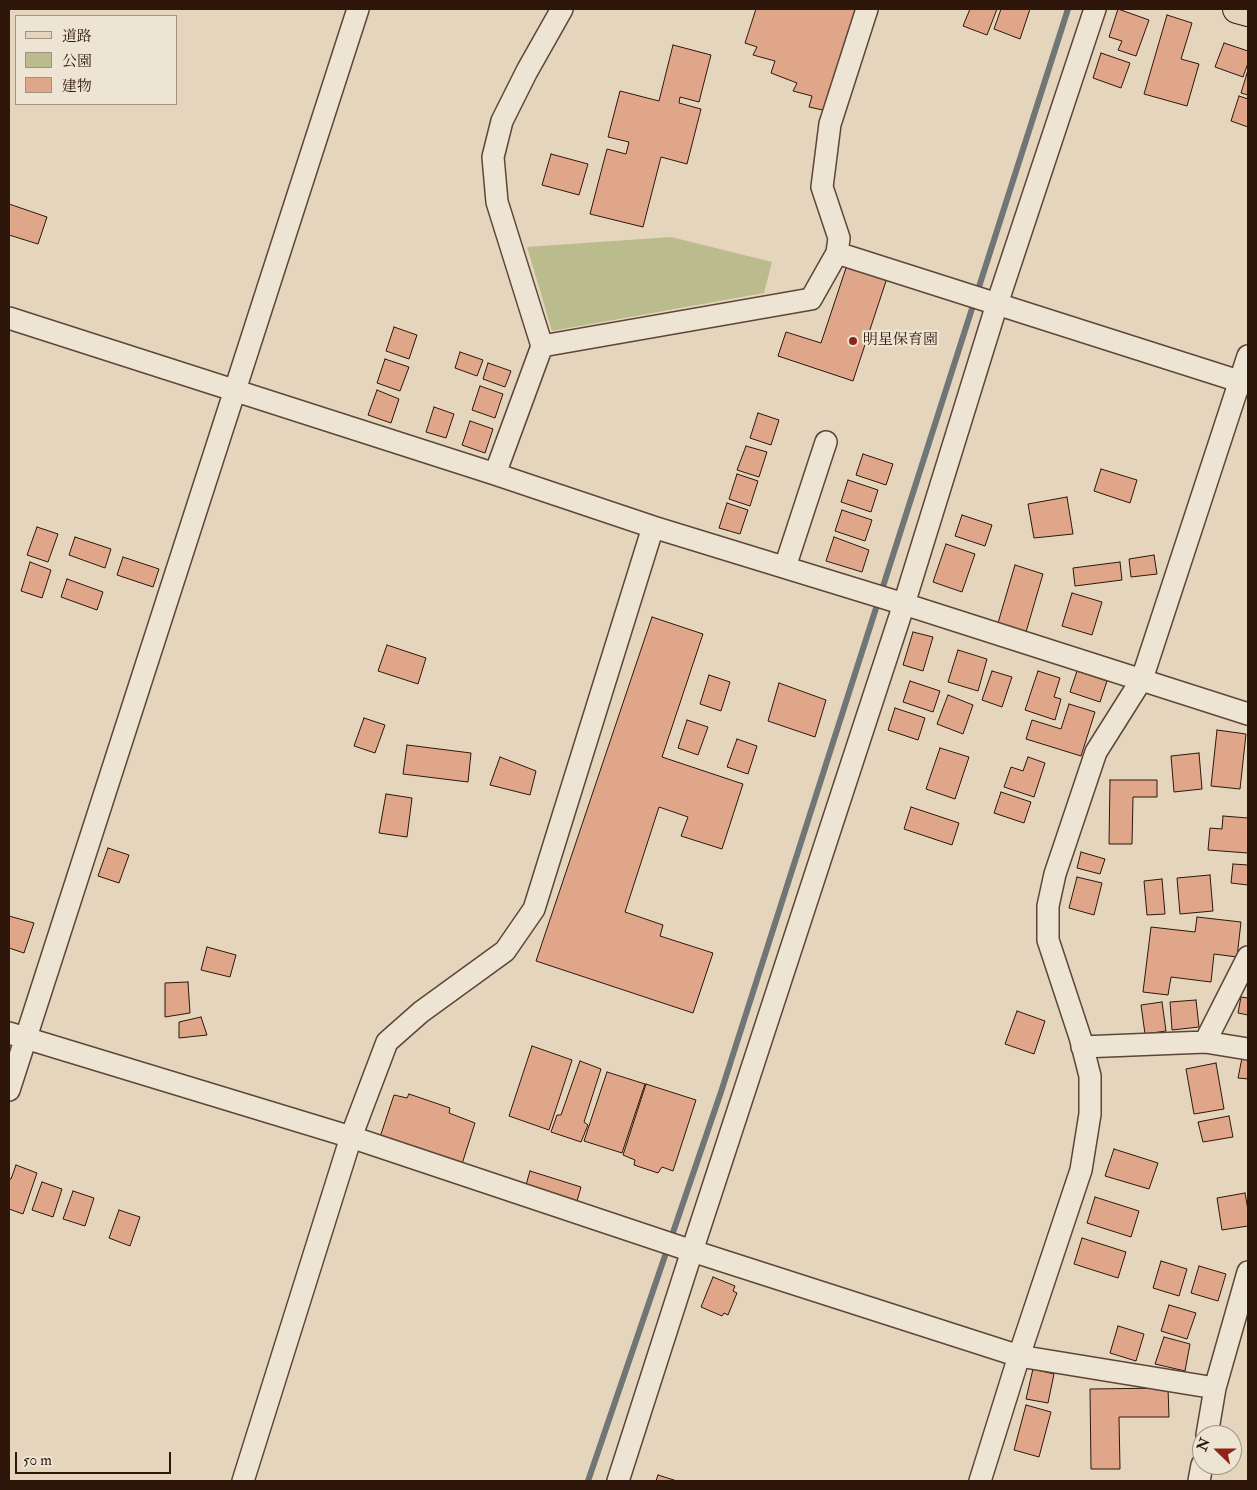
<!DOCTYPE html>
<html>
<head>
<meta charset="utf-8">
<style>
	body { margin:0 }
	#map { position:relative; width:1257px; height:1490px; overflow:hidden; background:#e5d5bd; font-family:"IM FELL Double Pica","Noto Serif JP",serif }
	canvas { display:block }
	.frame { position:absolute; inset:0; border:10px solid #2e170a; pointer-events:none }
	.legend { position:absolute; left:15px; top:15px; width:162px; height:90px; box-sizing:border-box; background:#eee4d4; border:1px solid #a19283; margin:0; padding:6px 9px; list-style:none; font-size:15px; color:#2e170a }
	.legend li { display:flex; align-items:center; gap:10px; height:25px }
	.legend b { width:25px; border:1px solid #a19283 }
	.north { position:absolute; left:1192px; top:1425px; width:50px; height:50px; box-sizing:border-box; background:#eee4d4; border:1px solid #a19283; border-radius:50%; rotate:292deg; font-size:14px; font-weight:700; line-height:20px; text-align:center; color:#2e170a }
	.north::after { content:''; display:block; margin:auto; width:18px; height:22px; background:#8f2418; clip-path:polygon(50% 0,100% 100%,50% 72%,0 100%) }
	.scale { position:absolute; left:15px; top:1452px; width:156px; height:22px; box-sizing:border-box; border:2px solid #2e170a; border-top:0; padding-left:6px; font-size:15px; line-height:18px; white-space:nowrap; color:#2e170a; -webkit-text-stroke:4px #eee4d4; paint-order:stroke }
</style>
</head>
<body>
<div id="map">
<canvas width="1257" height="1490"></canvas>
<div class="frame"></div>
<ul class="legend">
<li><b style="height:6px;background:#e5d5bd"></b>道路</li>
<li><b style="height:14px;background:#babc8d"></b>公園</li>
<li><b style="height:14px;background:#dfa68a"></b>建物</li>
</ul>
<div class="north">N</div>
<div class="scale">50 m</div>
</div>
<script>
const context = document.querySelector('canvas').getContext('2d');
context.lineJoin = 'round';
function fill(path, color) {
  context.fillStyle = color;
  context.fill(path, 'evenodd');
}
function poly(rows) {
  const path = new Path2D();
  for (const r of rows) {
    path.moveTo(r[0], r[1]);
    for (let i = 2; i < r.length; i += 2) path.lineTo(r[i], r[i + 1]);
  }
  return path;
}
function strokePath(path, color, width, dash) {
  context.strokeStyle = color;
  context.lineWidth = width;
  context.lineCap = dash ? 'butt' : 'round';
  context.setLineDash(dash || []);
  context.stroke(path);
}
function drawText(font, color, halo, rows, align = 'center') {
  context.font = font + ' "IM FELL Double Pica","Noto Serif JP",serif';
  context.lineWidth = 4.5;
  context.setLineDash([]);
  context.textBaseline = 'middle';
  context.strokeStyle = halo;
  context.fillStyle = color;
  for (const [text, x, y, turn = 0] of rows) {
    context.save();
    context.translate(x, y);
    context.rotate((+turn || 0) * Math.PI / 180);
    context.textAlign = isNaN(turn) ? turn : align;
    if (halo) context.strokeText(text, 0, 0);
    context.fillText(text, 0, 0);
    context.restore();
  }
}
fill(poly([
	[671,237,772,262,764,293,552,331,527,247]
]), '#babc8d');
strokePath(poly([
	[588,1481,721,1092,1068,9]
]), '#6f7675', 6);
const building = poly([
	[756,9,857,9,827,111,809,107,812,96,793,91,797,83,771,73,775,61,753,55,757,47,745,43,756,9],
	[970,9,997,9,987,35,963,26,970,9],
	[1001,9,1030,9,1020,39,994,29,1001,9],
	[1118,9,1149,20,1136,56,1118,50,1122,41,1109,37,1118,9],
	[1167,15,1192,23,1181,59,1199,64,1187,106,1144,94,1167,15],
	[1224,43,1248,51,1248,63,1243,77,1215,67,1224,43],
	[673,45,711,55,699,102,680,97,679,103,701,109,687,164,661,157,643,227,590,214,607,149,626,154,629,142,608,137,620,91,659,101,673,45],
	[1101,53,1130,63,1121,88,1093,78,1101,53],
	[1248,70,1248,95,1241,93,1248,70],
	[1239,96,1248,99,1248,127,1231,121,1239,96],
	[551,154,588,164,579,195,542,185,551,154],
	[9,204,47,217,38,244,9,235,9,204],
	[847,265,887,278,853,381,778,356,786,332,821,343,847,265],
	[394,327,417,335,409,359,386,351,394,327],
	[460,352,483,360,477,376,455,368,460,352],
	[385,359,409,367,400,391,377,383,385,359],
	[488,363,511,371,505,387,483,379,488,363],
	[480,386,503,394,495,418,472,410,480,386],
	[377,390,399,399,391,423,368,415,377,390],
	[434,407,454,414,446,438,426,432,434,407],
	[758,413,779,420,771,445,750,438,758,413],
	[470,421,493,429,485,453,462,445,470,421],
	[746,446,767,452,759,477,737,470,746,446],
	[863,454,893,464,886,485,856,475,863,454],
	[1101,469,1137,480,1130,503,1094,491,1101,469],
	[737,474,758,481,750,506,729,499,737,474],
	[848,480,878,490,871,512,841,502,848,480],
	[1067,497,1073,534,1034,538,1028,504,1067,497],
	[727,503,748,510,740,534,719,528,727,503],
	[842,510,872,520,865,541,835,531,842,510],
	[962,515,992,525,985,546,955,536,962,515],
	[37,527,58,534,48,562,27,555,37,527],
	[75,537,111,549,105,568,69,555,75,537],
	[834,537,869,550,862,572,826,561,834,537],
	[946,544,975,554,962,592,933,582,946,544],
	[1154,555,1157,574,1131,577,1129,559,1154,555],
	[123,557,159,569,153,587,117,575,123,557],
	[30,562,51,570,42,598,21,591,30,562],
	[1120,562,1122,580,1075,586,1073,568,1120,562],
	[1015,565,1043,574,1026,632,998,623,1015,565],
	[67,579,103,592,97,610,61,597,67,579],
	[1072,593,1102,602,1092,635,1062,626,1072,593],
	[652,617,703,634,662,757,743,784,722,849,681,836,688,817,659,807,625,912,663,925,660,936,713,953,693,1013,536,961,652,617],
	[913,632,933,637,923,671,903,665,913,632],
	[387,645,426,658,418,684,378,671,387,645],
	[958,650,987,659,978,691,948,682,958,650],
	[992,671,1012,677,1002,707,982,700,992,671],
	[1038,671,1060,678,1054,697,1061,699,1055,720,1025,710,1038,671],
	[1077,671,1107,681,1100,702,1070,692,1077,671],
	[709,675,730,682,721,711,700,704,709,675],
	[910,681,940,691,933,712,903,702,910,681],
	[779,683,826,700,815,737,768,721,779,683],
	[948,695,973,705,963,734,937,724,948,695],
	[1069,704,1095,712,1081,756,1026,739,1032,720,1061,729,1069,704],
	[895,708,925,718,918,740,888,730,895,708],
	[364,718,385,725,375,753,354,746,364,718],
	[687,720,708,727,698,755,678,748,687,720],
	[1217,730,1246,734,1240,789,1211,786,1217,730],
	[737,739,757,746,748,774,727,767,737,739],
	[407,745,471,753,468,782,403,774,407,745],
	[940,748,969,757,955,799,926,789,940,748],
	[1199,753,1202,789,1174,792,1171,756,1199,753],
	[500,757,536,771,530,795,490,785,500,757],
	[1028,757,1045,763,1034,797,1004,787,1011,767,1023,771,1028,757],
	[1110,780,1157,780,1157,797,1133,797,1132,844,1109,844,1110,780],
	[1001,792,1031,802,1024,823,994,813,1001,792],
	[386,794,412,798,407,837,379,833,386,794],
	[911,807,959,823,952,845,904,829,911,807],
	[1223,816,1248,818,1248,853,1208,850,1210,828,1222,829,1223,816],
	[108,848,129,855,119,883,98,876,108,848],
	[1081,852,1105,859,1100,874,1077,868,1081,852],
	[1233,864,1248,865,1248,885,1231,883,1233,864],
	[1210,875,1213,911,1180,914,1177,878,1210,875],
	[1077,877,1102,883,1094,915,1069,908,1077,877],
	[1162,879,1165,914,1147,915,1144,881,1162,879],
	[9,916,34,923,24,953,9,948,9,916],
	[1197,917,1241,922,1237,957,1214,954,1211,982,1171,977,1168,995,1143,992,1151,927,1195,932,1197,917],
	[207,947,236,955,230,977,201,970,207,947],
	[188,982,190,1013,165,1017,165,983,188,982],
	[1241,997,1248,998,1248,1015,1238,1013,1241,997],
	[1196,1000,1199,1027,1172,1030,1170,1002,1196,1000],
	[1162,1002,1166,1031,1145,1034,1141,1005,1162,1002],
	[1017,1011,1045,1021,1034,1054,1005,1044,1017,1011],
	[201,1017,207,1035,179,1038,179,1022,201,1017],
	[532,1046,572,1060,549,1130,509,1116,532,1046],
	[1242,1058,1248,1059,1248,1079,1238,1078,1242,1058],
	[580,1061,601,1069,584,1122,588,1125,581,1142,551,1132,557,1115,561,1115,580,1061],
	[1216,1063,1224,1109,1194,1114,1186,1069,1216,1063],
	[607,1072,645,1084,622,1153,584,1141,607,1072],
	[646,1084,696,1100,673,1171,662,1167,658,1173,634,1165,635,1160,623,1155,646,1084],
	[409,1094,450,1108,449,1113,475,1123,462,1164,380,1137,394,1095,407,1098,409,1094],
	[1229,1116,1233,1137,1203,1142,1198,1122,1229,1116],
	[1114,1149,1158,1163,1149,1189,1105,1176,1114,1149],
	[16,1165,37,1173,23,1214,9,1209,9,1179,11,1179,16,1165],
	[530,1171,581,1187,577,1201,526,1185,530,1171],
	[42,1182,62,1189,53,1217,32,1210,42,1182],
	[73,1191,94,1198,85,1226,63,1219,73,1191],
	[1245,1193,1248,1210,1248,1226,1222,1230,1217,1198,1245,1193],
	[1095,1197,1139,1211,1131,1237,1087,1223,1095,1197],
	[119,1210,140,1217,130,1246,109,1238,119,1210],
	[1082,1238,1126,1252,1118,1278,1074,1264,1082,1238],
	[1161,1261,1187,1269,1179,1296,1153,1288,1161,1261],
	[1199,1266,1226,1274,1218,1301,1191,1293,1199,1266],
	[713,1277,735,1286,733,1291,737,1293,728,1315,724,1313,722,1316,701,1307,713,1277],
	[1169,1305,1196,1313,1187,1339,1161,1331,1169,1305],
	[1118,1326,1144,1334,1136,1361,1110,1353,1118,1326],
	[1164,1337,1190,1344,1185,1371,1155,1364,1164,1337],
	[1033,1369,1054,1374,1048,1403,1026,1399,1033,1369],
	[1168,1388,1169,1417,1119,1417,1120,1469,1091,1469,1090,1389,1168,1388],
	[1026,1405,1051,1412,1039,1457,1014,1450,1026,1405],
	[658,1475,677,1481,656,1481,658,1475]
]);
fill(building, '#dfa68a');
strokePath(building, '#2e170a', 1);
const minor = poly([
	[837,253,1248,384],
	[9,318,495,474,653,527,904,604,1248,714],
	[542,346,811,299,837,253,839,238,822,187,830,124,867,9],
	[495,474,542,346,497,202,493,157,502,121,527,71,562,9],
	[785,567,826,442],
	[9,1033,351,1137,683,1248,1019,1356,1215,1388],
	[1205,1042,1248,957],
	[1082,1047,1205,1042,1248,1049],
	[9,1090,358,9],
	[1207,1435,1215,1388,1248,1272],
	[243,1481,351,1137,387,1042,421,1012,505,951,534,909,653,527],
	[618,1481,692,1251,904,604,997,304,1095,9],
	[980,1481,1019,1356,1081,1170,1090,1114,1090,1076,1080,1037,1048,940,1048,906,1055,874,1096,752,1142,679,1248,356],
	[1199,1481,1202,1465]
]);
const primary = poly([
	[1237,9,1248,12]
]);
strokePath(minor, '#5c4637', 24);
strokePath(primary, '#2e170a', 30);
strokePath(minor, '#eee4d4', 21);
strokePath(primary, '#e5d5bd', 28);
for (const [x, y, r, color] of [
	[853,341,5,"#8f2418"]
]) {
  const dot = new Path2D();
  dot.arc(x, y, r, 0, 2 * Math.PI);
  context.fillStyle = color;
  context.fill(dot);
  strokePath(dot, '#eee4d4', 2);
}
drawText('15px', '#2e170a', '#eee4d4', [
	["明星保育園",863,341]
], 'left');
</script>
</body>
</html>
